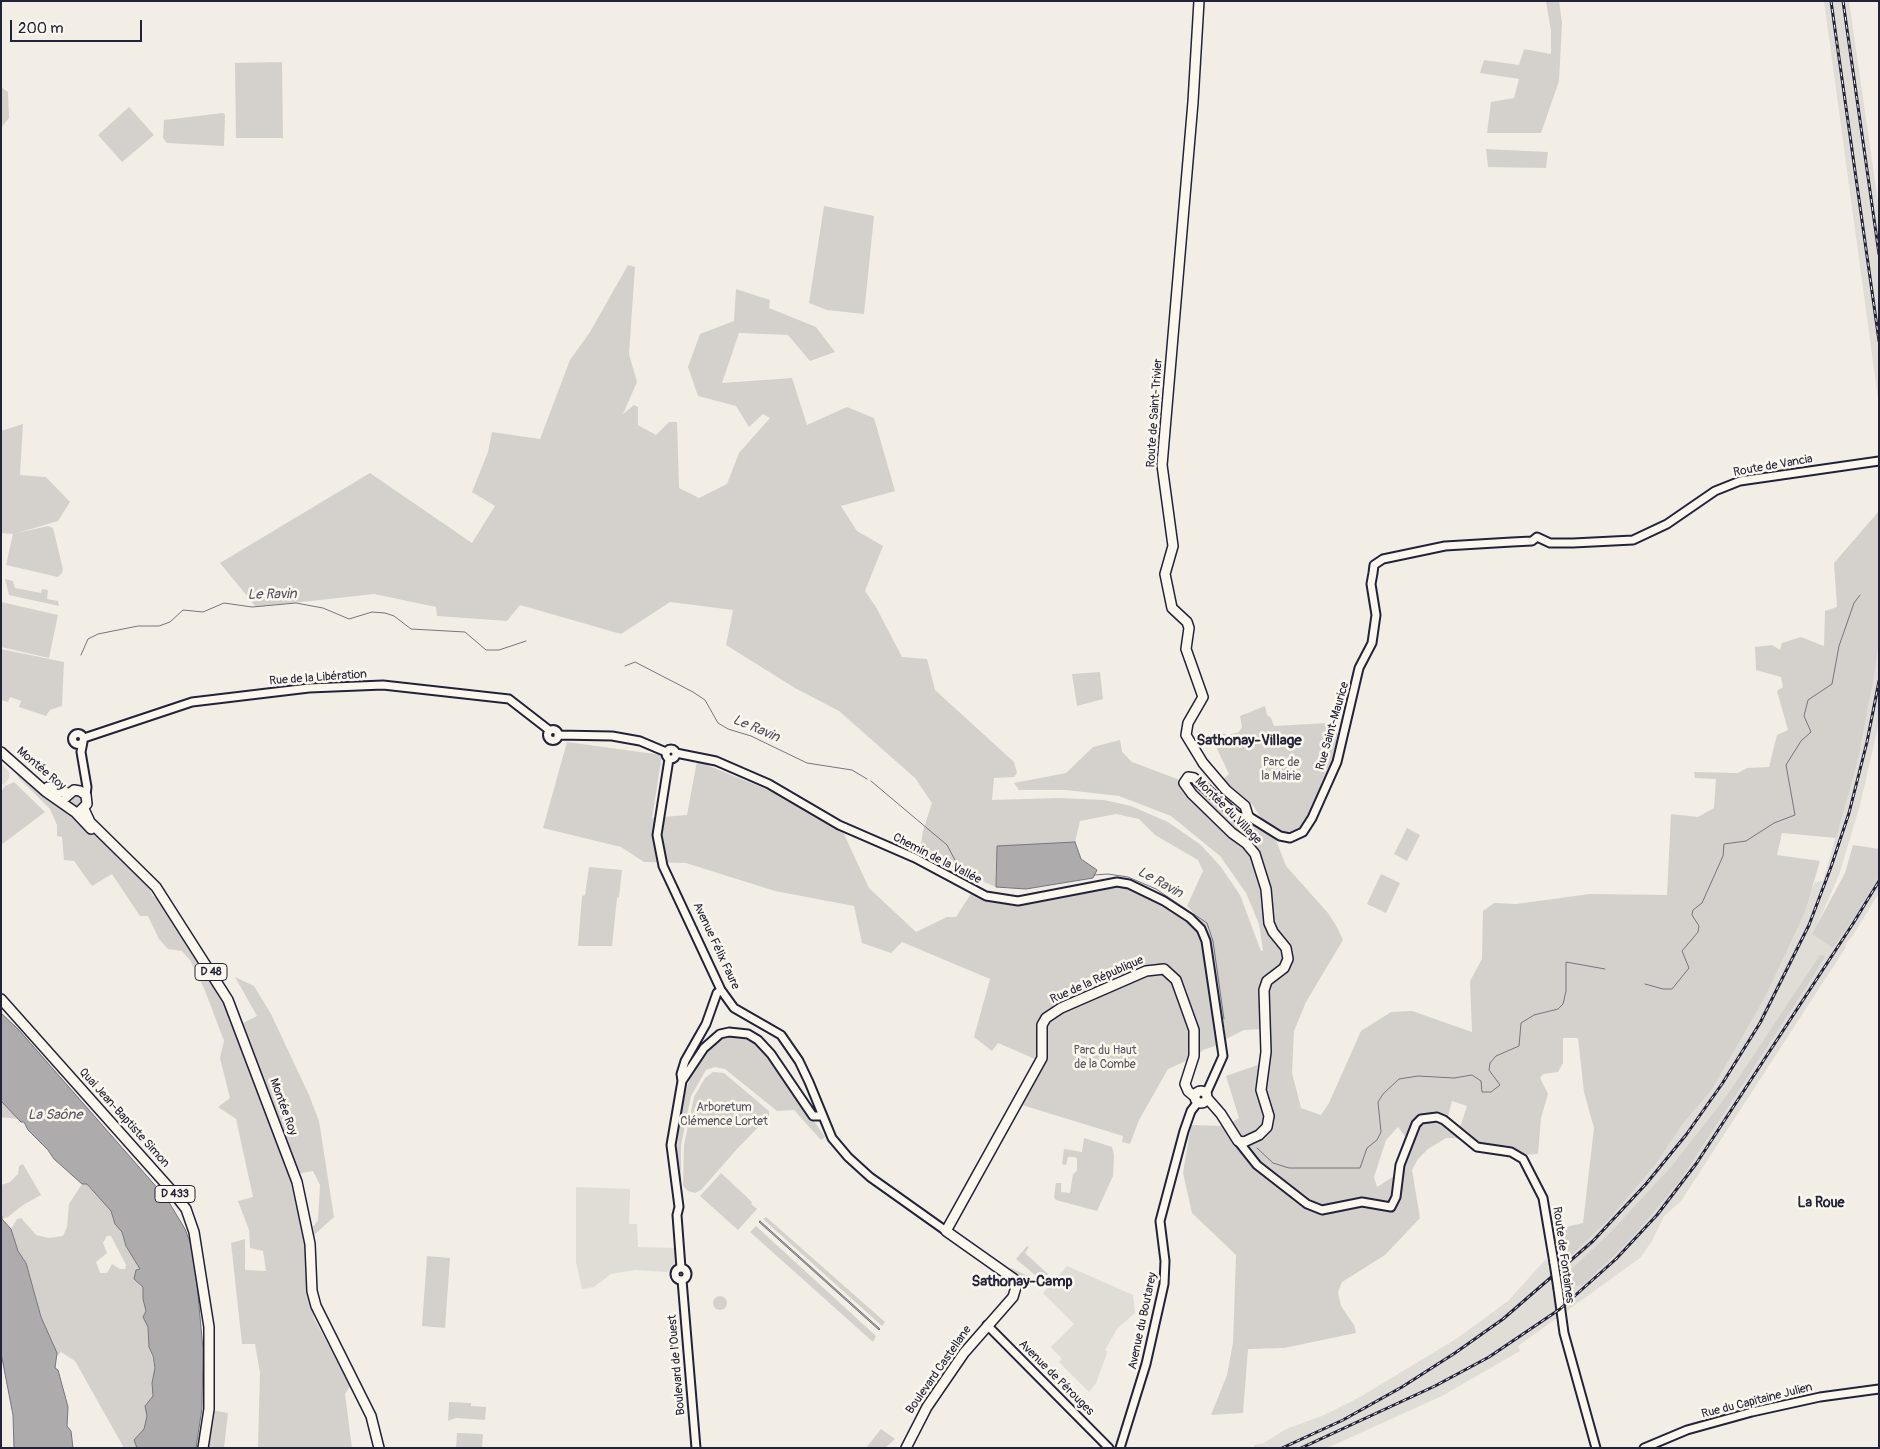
<!DOCTYPE html>
<html>
<head>
<meta charset="utf-8">
<style>
	body { margin:0 }
	#map { position:relative; width:1880px; height:1449px; overflow:hidden; background:#f2eee5; font-family:Pangolin,sans-serif }
	canvas { display:block }
	.frame { position:absolute; inset:0; border:2px solid #22223b; pointer-events:none }
	.scale { position:absolute; left:10px; top:20px; width:132px; height:22px; box-sizing:border-box; border:2px solid #22223b; border-top:0; padding-left:6px; font-size:15px; line-height:18px; white-space:nowrap; color:#22223b; -webkit-text-stroke:4px #fbf7ec; paint-order:stroke }
</style>
</head>
<body>
<div id="map">
<canvas width="1880" height="1449"></canvas>
<div class="frame"></div>
<div class="scale">200 m</div>
</div>
<script>
const context = document.querySelector('canvas').getContext('2d');
context.lineJoin = 'round';
function fill(path, color) {
  context.fillStyle = color;
  context.fill(path, 'evenodd');
}
function poly(rows) {
  const path = new Path2D();
  for (const r of rows) {
    if (r.length === 3) {
      path.moveTo(r[0] + r[2], r[1]);
      path.arc(r[0], r[1], r[2], 0, 2 * Math.PI);
      continue;
    }
    path.moveTo(r[0], r[1]);
    for (let i = 2; i < r.length; i += 2) path.lineTo(r[i], r[i + 1]);
  }
  return path;
}
function strokePath(path, color, width, dash) {
  context.strokeStyle = color;
  context.lineWidth = width;
  context.lineCap = dash ? 'butt' : 'round';
  context.setLineDash(dash || []);
  context.stroke(path);
}
function drawText(font, color, halo, rows, align = 'center') {
  context.font = font + ' Pangolin,sans-serif';
  context.lineWidth = 5;
  context.setLineDash([]);
  context.textBaseline = 'middle';
  context.strokeStyle = halo;
  context.fillStyle = color;
  for (const [text, x, y, turn = 0] of rows) {
    context.save();
    context.translate(x, y);
    context.rotate((+turn || 0) * Math.PI / 180);
    context.textAlign = isNaN(turn) ? turn : align;
    if (halo) context.strokeText(text, 0, 0);
    context.fillText(text, 0, 0);
    context.restore();
  }
}
fill(poly([
	[1824,1,1849,1,1879,209,1879,406],
	[1879,642,1878,727,1860,805,1839,875,1813,934,1833,948,1857,914,1879,877,1879,893,1853,935,1845,945,1846,947,1681,1201,1664,1216,1652,1241,1640,1258,1518,1346,1520,1351,1442,1396,1327,1448,1254,1448,1254,1445,1264,1443,1286,1429,1322,1416,1360,1397,1456,1339,1508,1301,1546,1259,1548,1262,1599,1218,1791,940,1815,882,1823,881,1858,760,1874,677],
	[1,763,9,772,9,778,4,785,1,783],
	[576,1187,630,1189,629,1224,637,1224,638,1247,676,1248,677,1263,673,1268,667,1272,635,1270,611,1274,594,1287,582,1289,576,1262],
	[1067,1266,1133,1295,1135,1313,1117,1329,1105,1350,1107,1352,1106,1356,1096,1383,1089,1392,1059,1362,1062,1359,1051,1347,1074,1324,1043,1293]
]), '#e0dcd6');
fill(poly([
	[1546,1,1559,1,1562,23,1559,81,1541,133,1487,133,1491,102,1514,98,1519,79,1480,73,1484,60,1519,65,1524,49,1551,54,1551,31],
	[282,62,283,138,236,138,235,63],
	[1,87,8,92,9,118,1,128],
	[129,107,154,135,122,162,98,135],
	[223,113,225,115,224,146,167,143,163,138,164,120],
	[1486,149,1548,152,1546,168,1488,167],
	[824,206,874,216,864,314,827,310,809,303],
	[628,265,635,267,629,354,637,382,623,414,634,405,638,407,638,425,656,435,669,422,677,422,679,488,699,498,727,484,739,453,770,418,763,414,749,427,736,406,698,396,688,367,700,334,734,321,736,289,770,300,769,308,816,327,835,352,810,361,788,335,739,333,722,383,792,378,807,425,847,407,874,418,895,491,841,506,857,531,883,546,865,591,876,607,902,657,927,659,935,690,1014,762,1017,773,1014,777,994,778,992,800,1059,798,1104,800,1131,806,1168,822,1201,845,1221,867,1240,895,1261,951,1263,950,1259,924,1246,893,1220,856,1171,816,1119,796,1066,790,1019,790,1014,783,1066,773,1093,747,1120,740,1122,752,1132,762,1180,780,1182,789,1187,792,1198,783,1210,799,1224,811,1244,823,1251,823,1276,840,1286,866,1328,913,1337,927,1343,940,1306,1002,1294,1031,1292,1073,1301,1108,1321,1115,1329,1103,1361,1031,1391,1012,1412,1011,1472,1032,1470,981,1482,959,1483,911,1494,903,1516,904,1590,894,1667,895,1671,814,1698,817,1714,808,1716,779,1695,778,1694,772,1738,773,1747,768,1769,767,1777,735,1788,730,1777,691,1783,687,1781,677,1756,670,1755,647,1772,645,1780,650,1782,643,1801,637,1824,646,1825,611,1837,607,1834,563,1879,511,1879,642,1874,677,1858,760,1836,838,1782,833,1777,855,1820,861,1805,912,1765,997,1712,1089,1681,1126,1655,1165,1609,1219,1560,1266,1557,1229,1583,1223,1594,1128,1584,1092,1578,1038,1563,1038,1563,1063,1558,1072,1543,1074,1540,1078,1548,1094,1541,1118,1538,1154,1523,1155,1475,1145,1456,1138,1446,1138,1428,1149,1418,1159,1412,1170,1420,1218,1385,1255,1342,1282,1338,1292,1341,1306,1354,1325,1356,1333,1284,1348,1248,1349,1243,1413,1211,1415,1227,1375,1233,1343,1236,1255,1192,1213,1183,1173,1191,1125,1225,1126,1239,1118,1226,1076,1258,1065,1262,1054,1263,1029,1244,1030,1226,1039,1212,950,1203,923,1187,906,1203,871,1198,860,1155,835,1139,819,1116,814,1080,821,1075,842,997,846,996,887,958,871,920,850,923,831,932,803,915,778,839,711,795,688,726,645,733,610,670,602,621,634,520,605,507,621,437,616,436,607,374,594,256,607,220,563,370,473,472,543,495,506,472,492,488,452,492,432,540,439,570,360,590,332],
	[1452,1101,1467,1106,1460,1127,1447,1120],
	[1398,1127,1407,1139,1396,1164,1394,1176,1377,1187,1374,1177,1386,1140],
	[23,424,20,475,46,477,70,502,58,521,17,533,48,526,53,528,63,569,62,573,58,577,6,565,13,534,1,533,1,431],
	[5,579,13,581,15,588,41,593,42,589,48,590,47,599,58,601,59,606,9,595],
	[1,602,58,615,49,658,1,647],
	[1,649,64,662,62,706,50,710,46,716,19,707,21,701,13,698,10,697,8,702,1,700],
	[1100,672,1103,699,1077,706,1072,674],
	[1265,706,1267,715,1271,718,1274,726,1328,723,1335,729,1339,737,1334,756,1310,812,1313,814,1301,831,1292,835,1282,834,1263,821,1252,804,1239,796,1222,780,1229,774,1211,736,1218,732,1228,735,1239,732,1242,727,1240,716],
	[567,742,662,755,652,818,687,815,697,761,776,793,842,830,869,888,916,932,947,917,956,917,972,892,1018,903,1042,902,1107,884,1128,886,1188,920,1206,942,1221,1044,1203,1050,1198,1055,1199,1028,1186,990,1181,980,1171,970,1157,966,1050,1009,1039,1024,1037,1057,1035,1059,998,1043,992,1051,974,1037,990,979,902,942,891,953,862,943,854,906,775,891,686,863,644,862,621,847,543,828],
	[7,760,48,797,123,858,149,887,152,895,159,900,223,1001,274,1129,291,1183,305,1244,307,1289,314,1318,350,1386,345,1394,352,1448,258,1448,260,1373,255,1344,242,1344,231,1243,245,1239,245,1270,266,1271,263,1251,250,1248,249,1230,238,1201,253,1197,236,1119,218,1107,230,1098,220,1058,224,1041,204,988,190,960,182,951,168,949,159,939,148,916,140,916,112,874,92,886,74,861,64,860,62,837,57,836,57,825,50,809,19,778],
	[14,782,45,812,1,845,1,792,5,786],
	[76,801,7],
	[1407,828,1420,835,1407,861,1394,854],
	[1853,845,1879,849,1879,877,1857,914,1833,948,1812,934,1845,873],
	[589,867,622,870,619,897,617,898,612,946,578,946,582,896,585,895],
	[1381,874,1400,883,1386,913,1367,904],
	[1820,955,1825,956,1812,978,1679,1182,1631,1239,1583,1285,1563,1287,1561,1279,1607,1236,1672,1166,1728,1094],
	[1158,971,1167,974,1175,986,1190,1033,1190,1059,1168,1069,1139,1120,1130,1144,1122,1142,1123,1136,1022,1105,1044,1058,1044,1026,1050,1017],
	[235,977,254,986,271,1014,309,1095,319,1121,334,1217,314,1235,313,1227,318,1220,320,1185,313,1171,297,1174,243,1023,257,1016],
	[728,1036,741,1036,753,1041,766,1052,825,1137,821,1140,794,1110,777,1111,725,1069,715,1067,706,1070,691,1096,681,1145,681,1187,676,1154,683,1101,691,1075,715,1042],
	[713,1072,724,1073,769,1111,769,1116,737,1149,701,1190,695,1193,688,1191,683,1186,684,1145,694,1097,705,1078],
	[1,1101,11,1109,19,1119,1,1117],
	[1084,1138,1112,1147,1114,1155,1113,1176,1097,1211,1056,1200,1054,1197,1056,1183,1061,1183,1061,1192,1070,1193,1073,1174,1077,1171,1077,1159,1075,1157,1068,1157,1066,1165,1062,1164,1064,1149,1082,1152],
	[23,1164,41,1195,23,1205,8,1217,2,1219,1,1185,10,1182,18,1174,19,1166],
	[721,1173,752,1202,751,1204,757,1209,738,1230,700,1196],
	[82,1184,87,1184,94,1191,111,1211,115,1224,122,1232,125,1244,140,1269,136,1270,134,1279,143,1287,143,1299,146,1311,143,1317,148,1327,149,1347,155,1368,152,1383,153,1396,145,1406,147,1416,144,1429,134,1440,137,1448,124,1448,75,1361,61,1352,57,1356,41,1317,26,1263,18,1251,11,1229,17,1219,21,1218,36,1235,49,1238,63,1236,67,1227,69,1204],
	[107,1236,111,1236,126,1265,125,1269,120,1269,112,1264,107,1273,100,1273,96,1262,107,1253,103,1243],
	[766,1217,885,1322,882,1326,763,1219],
	[756,1226,876,1336,873,1342,750,1232],
	[1027,1246,1029,1247,1025,1253,1048,1274,1042,1281,1016,1259],
	[427,1256,450,1258,445,1328,422,1326],
	[1010,1268,1011,1268,1037,1280,1020,1283],
	[720,1303,7],
	[449,1402,471,1403,471,1406,486,1407,485,1420,456,1418,448,1421],
	[212,1410,228,1413,224,1448,206,1448],
	[881,1429,895,1439,885,1448,866,1448],
	[457,1433,483,1434,482,1448,456,1448]
]), '#d4d1cc');
const water = poly([
	[1075,842,1081,859,1097,870,1093,878,1026,889,996,887,997,846,1075,842],
	[1,1013,18,1029,167,1199,185,1229,194,1252,203,1349,202,1408,196,1448,137,1448,134,1440,144,1429,147,1416,145,1406,153,1396,152,1383,155,1368,153,1356,149,1347,148,1327,143,1317,146,1311,143,1299,143,1287,134,1279,136,1270,140,1269,126,1246,122,1232,115,1224,111,1211,87,1184,82,1184,54,1159,48,1150,28,1130,24,1122,21,1122,1,1101,1,1013],
	[1,1210,2,1219,11,1229,18,1251,26,1263,41,1317,57,1353,55,1368,58,1370,68,1407,67,1426,71,1431,73,1448,14,1448,13,1415,1,1353,1,1210],
	[760,1221,880,1329,879,1330,759,1222,760,1221]
]);
fill(water, '#aeabad');
strokePath(water, '#76747f', 1);
strokePath(poly([
	[81,655,88,639,98,634,138,626,159,626,170,622,183,610,203,612,224,603,252,607,296,603,323,608,349,619,372,612,385,613,394,616,411,629,465,632,486,650,499,650,526,641],
	[625,666,635,662,693,692,705,700,718,723,728,729,751,736,807,763,852,770,867,779],
	[871,781,947,845,963,875],
	[1094,875,1108,874,1128,877,1156,889,1207,923,1213,941,1224,1019],
	[1645,984,1663,989,1672,989,1689,968,1682,951,1698,932,1699,926,1692,915,1693,910,1702,903,1723,856,1724,844,1746,841,1774,823,1795,815,1786,765,1801,741,1811,732,1804,716,1808,700,1832,684,1839,646,1854,603,1860,595],
	[1257,1148,1273,1163,1289,1168,1360,1168,1367,1148,1377,1140,1381,1132,1378,1102,1383,1094,1399,1079,1418,1076,1454,1078,1472,1075,1481,1081,1482,1092,1491,1092,1500,1085,1489,1070,1490,1063,1496,1056,1519,1046,1521,1023,1534,1015,1558,1009,1563,1004,1566,991,1566,962,1605,969]
]), '#76747f', 1);
const minor = poly([
	[553,735,5.5],
	[78,739,5.5],
	[558,735,612,736,640,741,666,752],
	[84,738,192,702,309,688,383,685,509,699,549,730],
	[83,742,81,752,87,787,86,795],
	[671,754,5],
	[676,753,716,761,769,784,839,825,915,858,986,896,1018,901,1117,882,1129,884,1164,901,1190,918,1201,929,1206,941,1223,1056,1206,1094],
	[669,759,657,835,663,866,721,990,734,1008,781,1035,799,1061,809,1082,832,1138,848,1157,870,1177,946,1231],
	[1248,816,1280,836,1290,838,1303,832,1312,818,1337,762,1359,668,1372,643,1376,615,1371,584,1373,573,1374,565,1383,559,1445,546,1512,542,1532,541,1537,537,1550,543,1573,543,1633,540,1667,524,1715,491,1740,481,1879,461],
	[682,1081,681,1074,685,1061,706,1024,717,993,721,990],
	[1238,1141,1257,1165,1307,1204,1322,1210,1362,1202,1391,1207,1396,1197,1400,1165,1416,1124,1421,1119,1437,1117,1444,1120,1477,1147,1511,1152,1523,1159,1543,1198,1554,1263],
	[681,1274,6],
	[681,1268,677,1215,679,1207,671,1145,682,1081,704,1048,720,1034,729,1032,748,1034,758,1040,771,1054,813,1116,822,1116],
	[682,1280,696,1448],
	[1558,1289,1564,1333,1596,1448],
	[987,1325,1109,1448],
	[1120,1448,1146,1364,1164,1284,1165,1261,1160,1221,1184,1131,1191,1111,1198,1102],
	[1644,1448,1687,1430,1752,1412,1820,1397,1879,1389]
]);
const major = poly([
	[1199,1,1193,102,1162,465,1173,546,1165,574,1172,608,1187,622,1189,628,1186,649,1203,697,1188,723,1186,735,1203,763,1226,790,1245,806,1248,816,1242,819,1238,817,1194,778,1188,777,1184,783,1192,794,1232,833,1246,843,1255,854,1266,889,1269,923,1273,932,1286,948,1288,959,1284,968,1267,981,1264,990,1266,1052,1261,1090,1269,1116,1267,1127,1259,1135,1244,1142,1238,1141,1221,1114,1207,1098],
	[1,752,45,791,75,812,91,829],
	[48,787,55,791,69,793],
	[66,797,74,790,80,791,86,795,87,804,80,811],
	[84,809,90,822,156,887,228,1000,297,1182,310,1244,312,1291,316,1306,371,1416,379,1448],
	[1,999,172,1191,186,1209,194,1232,209,1327,209,1409,203,1448],
	[1201,1097,6],
	[906,1448,927,1407,964,1353,1013,1297,1016,1287,1014,1279,946,1231,1042,1058,1042,1025,1046,1018,1061,1008,1146,971,1164,969,1176,980,1194,1030,1194,1056,1185,1084,1188,1091,1195,1097]
]);
strokePath(minor, '#22223b', 11);
strokePath(major, '#22223b', 12);
strokePath(minor, '#fbf7ec', 7);
strokePath(major, '#fbf7ec', 9);
const rail = poly([
	[1831,1,1879,341],
	[1843,1,1879,254],
	[1282,1448,1343,1420,1402,1387,1455,1353,1503,1319,1593,1241,1646,1184,1686,1135,1722,1084,1760,1023,1809,925,1831,867,1849,813,1867,742,1879,681],
	[1301,1448,1435,1386,1489,1357,1560,1309,1616,1259,1657,1215,1696,1164,1854,922,1879,881]
]);
strokePath(rail, '#22223b', 3);
strokePath(rail, '#fbf7ec', 1, [4]);
const minorBridge = poly([
	[1554,1263,1558,1289]
]);
strokePath(minorBridge, '#22223b', 11, []);
strokePath(minorBridge, '#fbf7ec', 7);
for (const [x, y, w] of [
	[211,972,32],
	[175,1194,40]
]) {
  const box = new Path2D();
  box.roundRect(x - w / 2, y - 8.5, w, 17, 4);
  context.fillStyle = '#fbf7ec';
  context.fill(box);
  strokePath(box, '#22223b', 1);
}
drawText('bold 11px', '#22223b', null, [
	["D 48",211,972],
	["D 433",175,1194]
]);
drawText('12px', '#22223b', '#fbf7ec', [
	["Route de Saint-Trivier",1155,413,-86],
	["Route de Vancia",1773,466,-10],
	["Rue de la Libération",318,678,-4],
	["Rue Saint-Maurice",1333,726,-74],
	["Montée Roy",41,769,40],
	["Montée du Village",1228,811,45],
	["Chemin de la Vallée",937,859,27],
	["Avenue Félix Faure",716,946,65],
	["Rue de la République",1097,980,-24],
	["Montée Roy",283,1107,70],
	["Quai Jean-Baptiste Simon",124,1118,48],
	["Route de Fontaines",1563,1255,82],
	["Avenue du Boutarey",1143,1321,-78],
	["Boulevard de l'Ouest",677,1365,-95],
	["Boulevard Castellane",939,1370,-55],
	["Avenue de Pérouges",1056,1378,45],
	["Rue du Capitaine Julien",1757,1401,-14]
]);
drawText('12px', '#575766', '#fbf7ec', [
	["Parc de",1281,763],
	["la Mairie",1281,777],
	["Parc du Haut",1105,1051],
	["de la Combe",1105,1065],
	["Arboretum",724,1108],
	["Clémence Lortet",724,1122]
]);
drawText('italic 14px', '#535263', '#fbf7ec', [
	["Le Ravin",272,595,-1],
	["Le Ravin",756,729,23],
	["Le Ravin",1160,883,29],
	["La Saône",55,1115]
]);
drawText('bold 14px', '#22223b', '#fbf7ec', [
	["La Roue",1821,1203]
]);
drawText('bold 15px', '#22223b', '#fbf7ec', [
	["Sathonay-Village",1249,741],
	["Sathonay-Camp",1022,1282]
]);
</script>
</body>
</html>
